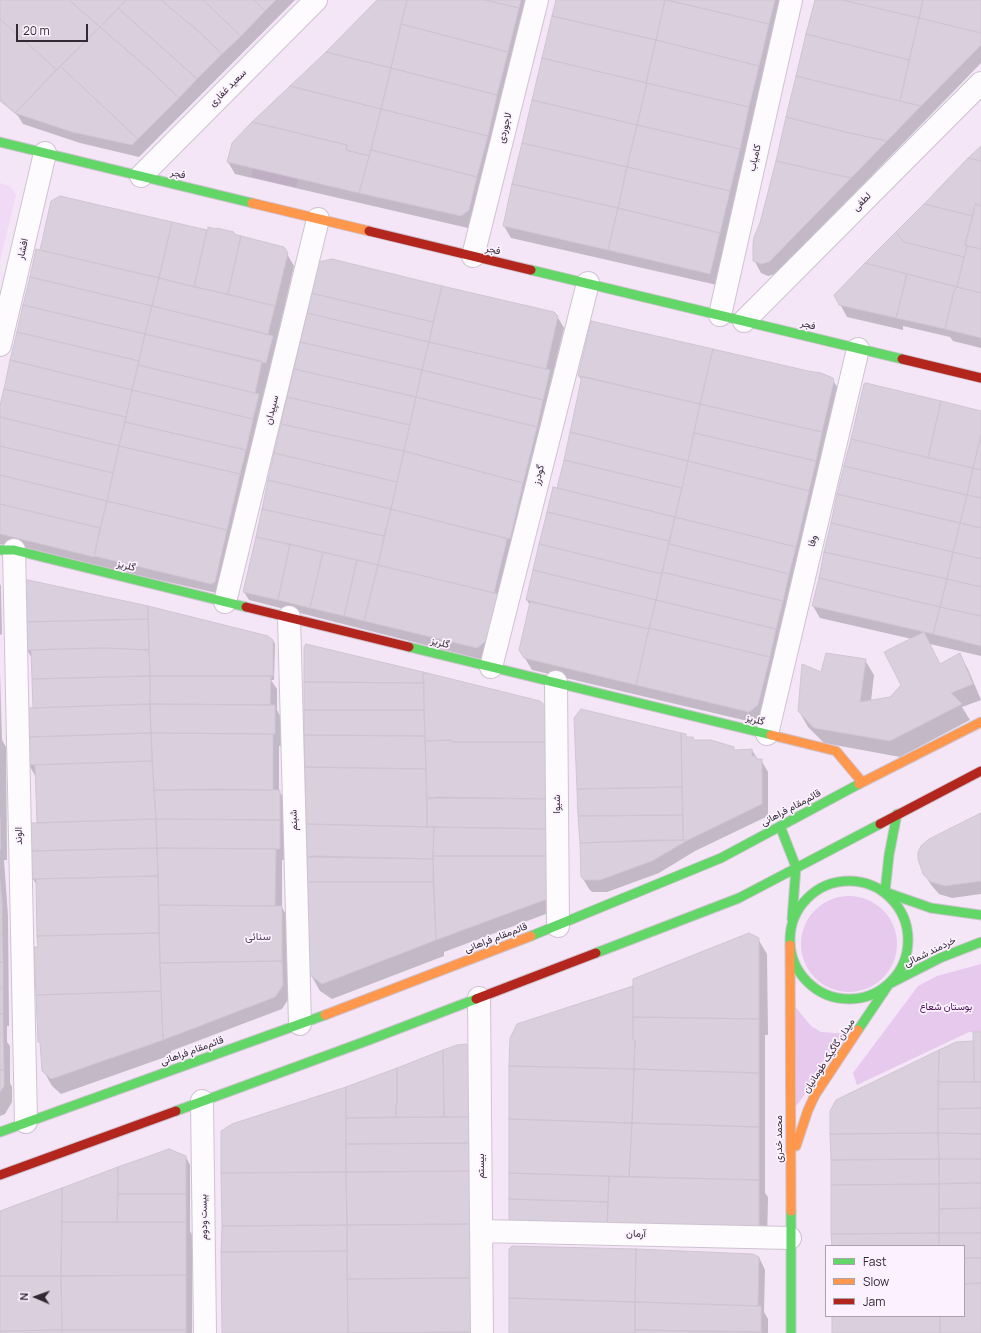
<!DOCTYPE html>
<html>
<head>
<meta charset="utf-8">
<style>
	body { margin:0 }
	#map { position:relative; width:981px; height:1333px; overflow:hidden; background:#f4e6f7; font-family:Manrope,sans-serif }
	canvas { display:block }
	.legend { position:absolute; left:825px; top:1245px; width:140px; height:72px; box-sizing:border-box; background:#fcf2ff; border:1px solid #aca2ae; margin:0; padding:5px 7px; list-style:none; font-size:12px; color:#332935 }
	.legend li { display:flex; align-items:center; gap:8px; height:20px }
	.legend b { width:20px; border:1px solid #aca2ae }
	.north { position:absolute; left:16px; top:1277px; width:40px; height:40px; -webkit-text-stroke:3px #fcf2ff; paint-order:stroke; rotate:272deg; font-size:11px; font-weight:700; line-height:16px; text-align:center; color:#332935 }
	.north::after { content:''; display:block; margin:auto; width:14px; height:18px; background:#332935; clip-path:polygon(50% 0,100% 100%,50% 72%,0 100%) }
	.scale { position:absolute; left:16px; top:24px; width:72px; height:18px; box-sizing:border-box; border:2px solid #332935; border-top:0; padding-left:5px; font-size:12px; line-height:14px; white-space:nowrap; color:#332935; -webkit-text-stroke:3px #fcf2ff; paint-order:stroke }
</style>
</head>
<body>
<div id="map">
<canvas width="981" height="1333"></canvas>
<ul class="legend">
<li><b style="height:5px;background:#63d668"></b>Fast</li>
<li><b style="height:5px;background:#ff974d"></b>Slow</li>
<li><b style="height:5px;background:#b3261e"></b>Jam</li>
</ul>
<div class="north">N</div>
<div class="scale">20 m</div>
</div>
<script>
const context = document.querySelector('canvas').getContext('2d');
context.lineJoin = 'round';
function fill(path, color) {
  context.fillStyle = color;
  context.fill(path, 'evenodd');
}
function poly(rows) {
  const path = new Path2D();
  for (const r of rows) {
    if (r.length === 3) {
      path.moveTo(r[0] + r[2], r[1]);
      path.arc(r[0], r[1], r[2], 0, 2 * Math.PI);
      continue;
    }
    path.moveTo(r[0], r[1]);
    for (let i = 2; i < r.length; i += 2) path.lineTo(r[i], r[i + 1]);
  }
  return path;
}
function strokePath(path, color, width, dash) {
  context.strokeStyle = color;
  context.lineWidth = width;
  context.lineCap = dash ? 'butt' : 'round';
  context.setLineDash(dash || []);
  context.stroke(path);
}
function drawText(font, color, halo, rows, align = 'center') {
  context.font = font + ' Manrope,Vazirmatn,sans-serif';
  context.lineWidth = 3.5;
  context.setLineDash([]);
  context.textBaseline = 'middle';
  context.strokeStyle = halo;
  context.fillStyle = color;
  for (const [text, x, y, turn = 0] of rows) {
    context.save();
    context.translate(x, y);
    context.rotate((+turn || 0) * Math.PI / 180);
    context.textAlign = isNaN(turn) ? turn : align;
    if (halo) context.strokeText(text, 0, 0);
    context.fillText(text, 0, 0);
    context.restore();
  }
}
fill(poly([
	[263,128,308,138,296,187,251,177],
	[0,183,10,186,16,195,0,261]
]), '#f1daf6');
fill(poly([
	[849,944,48],
	[981,964,981,1032,969,1032,857,1085,853,1073,918,986,937,976],
	[793,1004,811,1026,821,1032,849,1034,794,1109]
]), '#e6c9ed');
fill(poly([
	[0,0,295,0,139,157,80,143,23,124,18,116,0,101],
	[379,0,530,0,475,222,468,228,235,174,228,162,327,52],
	[558,0,784,0,717,285,511,238,504,226],
	[815,0,981,0,981,63,821,228,775,274,768,276,761,273,754,260],
	[981,147,981,348,953,341,950,337,903,326,903,330,847,317,835,295],
	[207,231,234,233,235,235,283,247,294,266,276,343,279,348,273,374,269,373,262,401,266,407,221,594,0,544,0,406,37,250,41,251],
	[332,260,557,316,564,328,484,660,249,600,244,592],
	[579,376,832,379,840,391,764,717,756,723,532,670,520,650,530,606,527,600,553,488,558,489,582,381],
	[981,412,981,656,930,644,940,665,959,654,968,669,981,700,962,707,970,720,900,757,824,743,808,727,799,711,822,673,865,660,874,675,871,701,890,698,903,686,912,639,820,618,813,606],
	[25,583,147,607,268,637,273,640,275,644,274,680,271,680,277,689,277,710,281,718,281,746,279,746,279,791,287,803,286,860,282,860,282,907,288,919,289,998,282,1009,171,1051,171,1055,61,1094,52,1086,43,1070,42,1046,39,1042,39,948,37,885,33,879,38,824,36,777,29,765,34,709,33,660,27,650],
	[0,584,1,586,2,634,0,635],
	[0,671,2,740,6,747,7,860,4,860,8,916,9,1026,7,1026,7,1042,10,1046,10,1083,12,1087,12,1102,5,1114,0,1116],
	[305,681,540,702,554,911,444,952,444,956,332,999,320,991,311,975],
	[681,734,686,735,687,738,695,741,733,747,735,751,752,750,758,760,761,760,768,772,768,816,695,851,659,873,607,892,592,892,589,889,582,877],
	[981,813,981,894,952,898,939,894,932,886,924,874],
	[758,939,767,954,768,1035,765,1035,765,1193,768,1197,767,1244,762,1249,617,1245,516,1238,634,986],
	[466,1046,480,1333,223,1333,345,1088],
	[169,1150,186,1157,190,1165,190,1231,192,1235,192,1333,0,1333,0,1212,62,1189,63,1192,63,1188],
	[759,1257,765,1270,764,1312,768,1319,768,1333,510,1333]
]), '#0003');
const building = poly([
	[0,0,69,0,100,27,57,70,0,19,0,0],
	[69,0,126,0,100,27,69,0],
	[126,0,161,0,198,31,222,54,197,79,118,8,126,0],
	[161,0,203,0,241,36,222,54,198,31,161,0],
	[203,0,254,0,265,11,241,36,203,0],
	[254,0,276,0,265,11,254,0],
	[377,0,407,0,391,68,326,52,377,0],
	[407,0,485,0,519,8,508,52,401,24,407,0],
	[485,0,521,0,519,8,485,0],
	[556,0,665,0,656,40,552,16,556,0],
	[665,0,769,24,759,66,656,40,665,0],
	[668,0,775,0,769,24,668,0],
	[815,0,842,0,919,18,909,60,806,34,815,0],
	[842,0,923,0,919,18,842,0],
	[923,0,981,0,981,33,919,18,923,0],
	[118,8,197,79,179,98,152,72,100,27,118,8],
	[552,16,656,40,646,83,542,58,552,16],
	[919,18,981,33,981,45,921,106,900,101,919,18],
	[0,19,57,70,15,113,0,100,0,19],
	[401,24,508,52,497,95,391,68,401,24],
	[100,27,152,72,179,98,138,139,60,66,100,27],
	[806,34,909,60,900,101,796,76,806,34],
	[656,40,759,66,749,107,646,83,656,40],
	[326,52,391,68,381,109,290,86,326,52],
	[542,58,647,83,637,125,532,100,542,58],
	[60,66,138,139,132,145,72,132,15,113,60,66],
	[391,68,497,95,488,136,381,109,391,68],
	[796,76,852,90,921,106,887,141,845,132,786,117,796,76],
	[647,83,749,107,740,149,637,125,647,83],
	[290,86,381,109,369,156,346,150,347,145,252,122,290,86],
	[532,100,637,125,627,167,522,143,532,100],
	[381,109,488,136,477,177,371,150,381,109],
	[786,117,845,132,887,141,851,178,828,173,776,161,786,117],
	[252,122,347,145,346,150,369,156,359,193,227,162,232,143,252,122],
	[637,125,740,149,730,191,627,167,637,125],
	[522,143,627,167,618,208,512,184,522,143],
	[981,146,981,161,968,158,981,146],
	[371,150,477,177,469,210,461,216,359,193,371,150],
	[968,158,981,161,981,206,975,204,973,216,924,204,968,158],
	[776,161,851,178,769,262,761,264,753,261,753,245,754,237,760,223,776,161],
	[627,167,730,191,720,233,618,208,627,167],
	[512,184,618,208,608,250,503,226,512,184],
	[60,196,172,222,159,278,40,250,51,201,60,196],
	[924,204,973,216,965,245,967,246,964,257,904,242,896,232,924,204],
	[975,204,981,206,981,249,965,245,975,204],
	[618,208,720,233,710,274,608,250,618,208],
	[172,222,207,230,194,287,159,278,172,222],
	[208,227,217,229,217,228,234,232,234,234,241,236,228,294,194,287,207,230,208,230,208,227],
	[896,232,904,242,964,257,957,287,865,263,896,232],
	[241,236,284,247,288,253,275,306,228,294,241,236],
	[967,246,981,249,981,293,957,287,967,246],
	[36,249,159,278,152,306,30,277,36,249],
	[332,259,442,286,433,322,311,293,318,262,332,259],
	[865,263,907,274,896,318,839,305,834,295,865,263],
	[907,274,957,287,954,291,945,329,896,318,907,274],
	[30,277,152,306,145,334,23,305,30,277],
	[159,278,275,306,268,334,152,306,159,278],
	[442,286,554,312,558,316,546,369,429,342,442,286],
	[957,287,981,293,981,338,945,329,954,291,957,287],
	[311,293,433,322,429,342,307,313,311,293],
	[23,305,145,334,139,361,17,332,23,305],
	[152,306,273,336,266,363,145,334,152,306],
	[307,313,429,342,422,370,300,342,307,313],
	[591,321,713,349,700,404,578,376,591,321],
	[17,332,139,361,132,390,10,360,17,332],
	[145,334,262,361,255,393,138,365,145,334],
	[300,342,422,370,416,397,294,369,300,342],
	[429,342,550,370,543,400,422,370,429,342],
	[713,349,808,371,821,373,833,378,834,381,822,432,700,404,713,349],
	[10,360,132,390,126,417,4,389,10,360],
	[138,365,259,394,253,419,132,390,138,365],
	[294,369,416,397,410,425,287,397,294,369],
	[422,370,543,400,537,427,416,397,422,370],
	[582,376,700,404,688,461,570,432,582,376],
	[866,383,941,401,928,458,851,439,864,384,866,383],
	[4,389,126,417,119,446,0,417,0,405,4,389],
	[132,390,253,419,246,450,125,422,132,390],
	[287,397,410,425,404,451,281,424,287,397],
	[416,397,537,427,523,483,404,451,416,397],
	[941,401,981,411,981,435,973,468,928,458,941,401],
	[700,404,822,432,816,461,694,433,700,404],
	[0,417,119,446,113,473,0,446,0,417],
	[125,422,246,450,240,474,119,446,125,422],
	[281,424,404,451,397,482,274,453,281,424],
	[570,432,688,461,682,488,564,460,570,432],
	[694,433,816,461,809,491,688,461,694,433],
	[981,435,981,470,973,468,981,435],
	[851,439,973,468,967,495,844,466,851,439],
	[0,446,113,473,107,501,0,475,0,446],
	[119,446,240,474,227,530,107,501,119,446],
	[404,451,523,483,510,539,391,509,404,451],
	[274,453,397,482,391,509,268,480,274,453],
	[564,460,682,488,675,517,557,488,564,460],
	[688,461,809,491,796,547,675,517,688,461],
	[844,466,967,495,960,523,837,494,844,466],
	[973,468,981,470,981,498,967,495,973,468],
	[0,475,107,501,100,528,0,504,0,475],
	[268,480,391,509,384,536,262,509,268,480],
	[553,487,675,517,669,541,547,512,553,487],
	[837,494,960,523,953,552,831,523,837,494],
	[967,495,981,498,981,528,960,523,967,495],
	[107,501,227,530,215,582,211,584,94,556,107,501],
	[0,504,100,528,94,557,0,534,0,504],
	[262,509,384,536,378,565,256,537,262,509],
	[391,509,507,539,494,593,378,565,391,509],
	[547,512,669,541,662,574,539,544,547,512],
	[675,517,796,547,789,574,669,544,675,517],
	[831,523,953,552,947,579,824,552,831,523],
	[960,523,981,528,981,559,953,552,960,523],
	[256,537,290,544,278,600,243,592,256,537],
	[290,544,323,552,310,608,278,600,290,544],
	[539,544,662,574,656,600,533,570,539,544],
	[669,544,789,574,783,601,662,572,669,544],
	[323,552,357,560,344,616,310,608,323,552],
	[824,552,947,579,940,607,819,578,824,552],
	[953,552,981,559,981,587,947,579,953,552],
	[357,560,378,565,364,621,344,616,357,560],
	[378,565,499,594,487,640,477,648,364,621,378,565],
	[533,570,656,600,649,629,526,600,533,570],
	[662,572,783,601,776,629,656,600,662,572],
	[819,578,940,607,933,634,812,606,819,578],
	[947,579,981,587,981,616,940,607,947,579],
	[28,580,148,606,148,619,25,622,24,582,28,580],
	[656,600,776,629,770,657,649,628,656,600],
	[530,602,649,629,636,685,524,658,519,650,530,602],
	[148,606,268,636,273,640,273,676,150,676,148,606],
	[940,607,981,616,981,646,933,634,940,607],
	[148,619,149,650,104,648,26,650,25,622,148,619],
	[649,628,770,657,758,705,749,712,636,685,649,628],
	[924,632,940,664,960,653,973,684,951,693,962,704,890,741,814,728,798,711,802,664,821,672,826,653,866,659,860,702,890,697,901,685,884,652,924,632],
	[306,644,423,672,424,683,304,682,304,647,306,644],
	[104,648,149,650,150,676,32,679,31,650,104,648],
	[423,672,540,701,548,708,549,742,452,742,451,740,425,741,423,672],
	[150,676,271,676,270,705,150,704,150,676],
	[150,676,150,704,33,708,32,679,150,676],
	[304,682,424,683,424,710,304,710,304,682],
	[150,704,275,705,275,734,151,733,150,704],
	[150,704,151,733,28,737,27,708,150,704],
	[581,709,681,733,682,787,577,789,574,718,581,709],
	[304,710,424,710,425,736,304,735,304,710],
	[151,733,273,734,273,790,154,790,151,733],
	[151,733,152,761,28,765,28,737,151,733],
	[681,733,686,734,686,737,693,737,694,740,711,740,734,747,734,750,752,749,752,756,756,756,756,759,762,759,762,804,688,840,683,840,681,733],
	[304,735,425,736,426,769,305,767,304,735],
	[451,740,452,742,549,742,549,799,427,798,425,741,451,740],
	[152,761,156,819,37,823,35,765,152,761],
	[305,767,426,769,427,827,306,824,305,767],
	[682,787,683,815,578,816,577,789,682,787],
	[217,789,280,790,280,820,156,819,154,790,217,789],
	[437,797,549,799,549,829,427,827,427,798,437,797],
	[981,813,981,881,945,886,931,882,923,874,918,859,918,852,921,846,929,839,981,813],
	[683,815,683,840,580,843,578,816,683,815],
	[0,818,1,849,0,849,0,818],
	[156,819,280,820,280,849,157,848,156,819],
	[156,819,157,848,31,851,30,823,156,819],
	[306,824,434,827,433,859,307,857,306,824],
	[434,827,549,829,550,856,433,856,434,827],
	[652,840,688,840,652,861,600,880,585,880,581,877,580,843,652,840],
	[157,848,276,849,275,906,159,905,157,848],
	[157,848,158,876,32,879,31,851,157,848],
	[317,856,433,859,433,882,307,882,307,857,317,856],
	[433,856,550,856,547,899,436,940,433,856],
	[158,876,159,933,37,936,36,879,158,876],
	[0,881,2,903,0,903,0,881],
	[307,882,433,882,436,940,322,984,310,975,307,882],
	[0,903,2,903,2,934,0,934,0,903],
	[159,905,282,906,282,961,160,963,159,905],
	[159,933,161,991,36,995,34,947,38,947,37,936,159,933],
	[749,933,759,938,759,1019,633,1017,633,979,749,933],
	[0,934,2,934,3,962,0,962,0,934],
	[282,961,283,985,275,997,163,1040,160,963,282,961],
	[0,962,3,962,3,988,0,989,0,962],
	[633,986,633,1040,635,1040,634,1069,509,1066,510,1038,517,1024,633,986],
	[3,988,3,1014,0,1014,0,989,3,988],
	[161,991,163,1040,51,1079,42,1071,40,1042,38,1042,36,995,161,991],
	[0,1014,3,1014,3,1033,0,1034,0,1014],
	[633,1017,759,1019,759,1073,634,1069,635,1040,633,1040,633,1017],
	[973,1032,981,1032,981,1082,974,1082,973,1032],
	[3,1033,4,1070,0,1070,0,1034,3,1033],
	[974,1041,974,1082,938,1082,939,1050,956,1042,974,1041],
	[466,1044,473,1052,474,1117,444,1117,443,1050,457,1045,466,1044],
	[443,1050,444,1117,396,1117,396,1104,397,1104,397,1068,443,1050],
	[939,1050,938,1133,830,1134,830,1111,836,1100,939,1050],
	[509,1066,634,1069,632,1123,509,1119,509,1066],
	[397,1068,397,1104,396,1104,396,1117,346,1118,346,1087,397,1068],
	[634,1069,759,1073,759,1127,632,1123,634,1069],
	[0,1070,4,1070,4,1086,0,1092,0,1070],
	[938,1082,981,1082,981,1108,938,1109,938,1082],
	[346,1087,346,1172,221,1173,221,1131,232,1124,346,1087],
	[981,1108,981,1134,938,1133,938,1109,981,1108],
	[474,1117,473,1143,346,1144,346,1118,474,1117],
	[509,1119,632,1123,629,1177,509,1173,509,1119],
	[632,1123,759,1127,759,1180,629,1177,632,1123],
	[938,1133,981,1134,981,1159,939,1159,938,1133],
	[938,1133,939,1159,831,1160,830,1134,938,1133],
	[473,1143,474,1171,346,1172,346,1144,473,1143],
	[169,1149,186,1156,186,1194,118,1194,118,1167,169,1149],
	[939,1159,981,1159,981,1183,939,1184,939,1159],
	[939,1159,939,1184,831,1185,831,1160,939,1159],
	[118,1167,117,1222,62,1222,62,1188,118,1167],
	[474,1171,474,1224,347,1225,346,1172,474,1171],
	[346,1172,347,1225,222,1226,221,1173,346,1172],
	[509,1173,609,1176,608,1202,509,1199,509,1173],
	[609,1176,759,1180,759,1229,607,1229,609,1176],
	[950,1183,981,1183,981,1208,939,1209,939,1184,950,1183],
	[939,1184,939,1233,831,1234,831,1185,939,1184],
	[62,1188,61,1276,0,1276,0,1211,62,1188],
	[118,1194,186,1194,186,1222,117,1222,118,1194],
	[509,1199,608,1202,607,1229,509,1227,509,1199],
	[981,1208,981,1233,939,1233,939,1209,981,1208],
	[62,1222,186,1222,186,1275,61,1276,62,1222],
	[474,1224,474,1278,347,1279,347,1225,474,1224],
	[347,1225,347,1251,221,1252,222,1226,347,1225],
	[939,1233,981,1233,981,1258,964,1258,964,1246,939,1246,939,1233],
	[939,1233,939,1246,832,1246,831,1234,939,1233],
	[512,1246,636,1249,635,1302,509,1298,509,1249,512,1246],
	[636,1249,753,1254,759,1257,758,1306,635,1302,636,1249],
	[347,1251,348,1333,222,1333,221,1252,347,1251],
	[964,1258,981,1258,981,1283,964,1284,964,1258],
	[186,1275,186,1330,62,1330,61,1276,186,1275],
	[0,1276,61,1276,62,1330,0,1331,0,1276],
	[474,1278,474,1332,348,1333,347,1279,474,1278],
	[981,1283,981,1333,940,1333,940,1316,964,1316,964,1284,981,1283],
	[509,1298,635,1302,635,1333,509,1333,509,1298],
	[635,1302,761,1306,761,1332,635,1330,635,1302],
	[832,1316,940,1316,940,1333,832,1333,832,1316],
	[62,1330,186,1330,186,1333,62,1333,62,1330],
	[62,1330,62,1333,0,1333,0,1331,62,1330],
	[635,1330,761,1332,761,1333,635,1333,635,1330],
	[474,1332,474,1333,348,1333,358,1333,474,1332]
]);
fill(building, '#dad0dd');
strokePath(building, '#d0c4d2', 1);
const street = poly([
	[141,176,316,0],
	[473,256,537,0],
	[720,315,791,0],
	[744,321,981,83],
	[0,345,45,153],
	[14,550,26,1122],
	[225,602,318,219],
	[289,617,300,1024],
	[491,667,588,283],
	[556,682,558,926],
	[767,734,858,349],
	[479,998,482,1333],
	[202,1101,205,1333],
	[481,1231,790,1238]
]);
const fast = poly([
	[0,142,252,203],
	[531,270,902,359],
	[0,550,14,550,246,607],
	[409,647,771,735],
	[897,814,889,855,885,892,931,908,981,915],
	[780,826,796,867,792,919],
	[849,940,59],
	[531,936,721,858,859,784],
	[596,953,739,898,880,824],
	[858,1030,889,984,940,958,981,942],
	[176,1111,369,1040,476,999],
	[0,1132,325,1015],
	[791,1211,791,1333]
]);
const slow = poly([
	[252,203,369,231],
	[771,735,836,751,862,782],
	[859,784,981,722],
	[790,945,791,1211],
	[325,1015,531,936],
	[796,1146,808,1110,815,1095,858,1030]
]);
const jam = poly([
	[369,231,531,270],
	[902,359,981,378],
	[246,607,409,647],
	[880,824,981,771],
	[476,999,596,953],
	[0,1175,176,1111]
]);
strokePath(street, '#cec3d0', 24);
strokePath(fast, '#cec3d0', 11);
strokePath(slow, '#cec3d0', 11);
strokePath(jam, '#cec3d0', 11);
strokePath(street, '#fdfbfe', 22);
strokePath(fast, '#63d668', 9);
strokePath(slow, '#ff974d', 9);
strokePath(jam, '#b3261e', 9);
drawText('10px', '#332935', '#fcf2ff', [
	["سعید غفاری",228,88,-45],
	["لاجوردی",505,128,-76],
	["کامیاب",755,158,-77],
	["فجر",178,174,13],
	["لطفی",862,202,-45],
	["افشار",23,249,-77],
	["فجر",493,250,13],
	["فجر",808,325,14],
	["سپیدان",272,410,-76],
	["گودرز",539,475,-76],
	["وفا",813,541,-77],
	["گلریز",126,566,14],
	["گلریز",440,643,14],
	["گلریز",755,720,14],
	["شیوا",557,804,-90],
	["قائم‌مقام فراهانی",791,808,-28],
	["شبنم",294,820,-92],
	["الوند",19,836,-91],
	["قائم‌مقام فراهانی",496,938,-21],
	["خردمند شمالی",930,952,-26],
	["قائم‌مقام فراهانی",192,1051,-20],
	["میدان گاگیک طومانیان",829,1056,-57],
	["محمد خدری",779,1139,-90],
	["بیستم",481,1166,-90],
	["بیست ودوم",204,1217,-91],
	["آرمان",636,1234,1]
]);
drawText('10px', '#480c55', '#fcf2ff', [
	["بوستان شعاع",946,1007]
]);
drawText('11px', '#59445e', '#fcf2ff', [
	["سنائی",258,937]
]);
</script>
</body>
</html>
